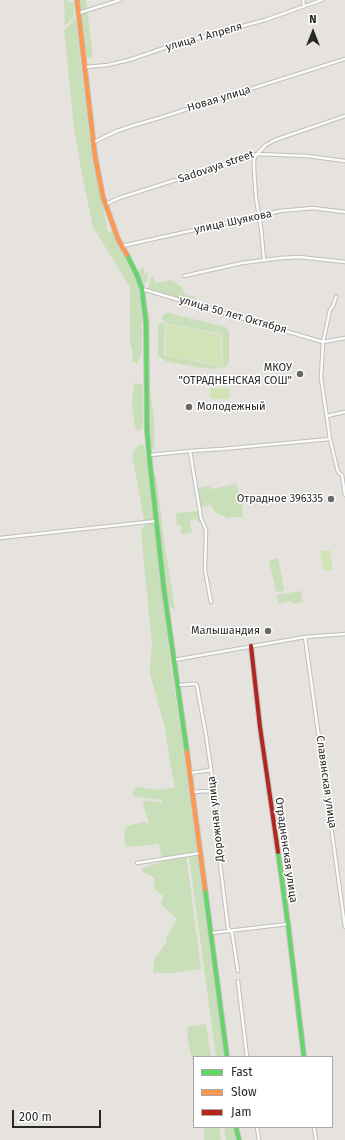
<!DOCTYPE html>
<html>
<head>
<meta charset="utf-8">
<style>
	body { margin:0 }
	#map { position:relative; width:345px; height:1140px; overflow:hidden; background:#e6e2de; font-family:"Fira Sans",sans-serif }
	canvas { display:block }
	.legend { position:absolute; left:193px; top:1056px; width:140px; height:72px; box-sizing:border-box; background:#fff; border:1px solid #a9a9a9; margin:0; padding:5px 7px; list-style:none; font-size:12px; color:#282828 }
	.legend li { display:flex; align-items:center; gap:8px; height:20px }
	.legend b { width:20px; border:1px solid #a9a9a9 }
	.north { position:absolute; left:293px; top:12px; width:40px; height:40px; -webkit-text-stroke:3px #fff; paint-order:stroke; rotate:0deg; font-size:11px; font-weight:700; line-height:16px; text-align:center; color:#282828 }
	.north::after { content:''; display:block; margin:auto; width:14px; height:18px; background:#282828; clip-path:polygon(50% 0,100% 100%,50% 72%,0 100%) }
	.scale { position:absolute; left:12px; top:1110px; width:89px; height:18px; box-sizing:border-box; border:2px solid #282828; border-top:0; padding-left:5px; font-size:12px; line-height:14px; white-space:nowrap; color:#282828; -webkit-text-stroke:3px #fff; paint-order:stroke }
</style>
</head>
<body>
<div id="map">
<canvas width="345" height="1140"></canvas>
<ul class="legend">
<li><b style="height:5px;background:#63d668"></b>Fast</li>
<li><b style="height:5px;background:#ff974d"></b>Slow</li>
<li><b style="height:5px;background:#b3261e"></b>Jam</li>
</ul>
<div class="north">N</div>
<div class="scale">200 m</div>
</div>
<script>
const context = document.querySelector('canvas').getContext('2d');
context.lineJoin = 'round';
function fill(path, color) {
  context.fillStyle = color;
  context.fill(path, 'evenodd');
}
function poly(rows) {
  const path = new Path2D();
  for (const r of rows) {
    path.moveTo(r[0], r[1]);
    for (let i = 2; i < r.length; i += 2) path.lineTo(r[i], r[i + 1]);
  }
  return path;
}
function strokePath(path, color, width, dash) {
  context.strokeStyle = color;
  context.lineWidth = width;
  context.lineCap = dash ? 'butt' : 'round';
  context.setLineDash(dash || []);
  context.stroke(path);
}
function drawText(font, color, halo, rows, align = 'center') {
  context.font = font + ' "Fira Sans",sans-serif';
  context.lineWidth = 3;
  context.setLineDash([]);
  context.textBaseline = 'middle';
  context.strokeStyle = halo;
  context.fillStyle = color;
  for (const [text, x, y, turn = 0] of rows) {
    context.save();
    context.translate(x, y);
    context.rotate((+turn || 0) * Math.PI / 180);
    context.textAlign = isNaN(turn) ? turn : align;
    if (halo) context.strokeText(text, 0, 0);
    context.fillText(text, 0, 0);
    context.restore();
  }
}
fill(poly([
	[64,0,68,0,68,3,74,2,74,16,65,26],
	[80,0,86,0,93,58,86,58],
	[74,18,76,21,92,158,107,227,108,231,112,232,133,272,137,283,140,297,142,322,142,352,138,364,132,362,133,354,130,342,130,287,93,227,82,174,74,127,64,30,70,25],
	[143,267,145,274,149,272,146,282,144,284,138,270],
	[152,275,156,283,171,280,182,287,185,295,195,297,198,304,148,288],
	[146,303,150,317,150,390,154,419,155,451,151,447,148,404],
	[168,313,226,327,229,332,229,363,226,367,213,369,195,367,166,361,158,356,158,324,163,323,165,325,164,355,223,367,222,334,165,323,162,319,163,314],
	[134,383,142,384,143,417,143,428,137,431,135,426,132,404],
	[143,444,145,449,171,668,182,738,224,1057,216,1057,189,856,184,851,186,854,201,969,172,973,154,973,153,969,155,958,167,942,166,938,177,919,161,904,163,896,154,888,155,878,143,872,142,868,162,862,159,844,128,847,124,842,126,826,144,822,149,824,143,805,144,800,163,803,162,800,144,798,134,796,132,792,137,787,157,790,175,787,172,774,164,724,150,674,150,665,152,646,141,530,145,525,132,454,138,446],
	[156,474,164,540,175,609,170,608,166,587,153,476],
	[236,484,242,501,243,517,231,517,228,519,214,511,211,505,202,507,199,499,198,488,208,486,213,489],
	[199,511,200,522,198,522,197,519,190,520,192,533,181,534,181,526,177,525,176,513],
	[278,558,284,590,283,591,276,592,269,560],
	[301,591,303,602,292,604,291,601,278,604,277,595],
	[206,1024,211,1057,194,1057,194,1068,187,1036,188,1027],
	[204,1127,219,1127,221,1140,204,1140],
	[224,1127,234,1127,235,1140,226,1140]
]), '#c8dfb9');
fill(poly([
	[166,324,221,335,222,366,166,355],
	[210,388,230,388,230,399,210,399],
	[330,550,333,570,323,571,320,551]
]), '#d2e3b7');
const street = poly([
	[303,0,304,6],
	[79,13,120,0],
	[85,67,108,65,129,60,173,45,265,20,322,0],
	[94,142,117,131,135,125,156,119,345,59],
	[106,204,119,198,245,158,257,154,266,145,275,140,345,116],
	[122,246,280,211,313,208,345,212],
	[264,260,261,228,256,198,254,169,254,159,257,154,307,156,345,161],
	[184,276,242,263,281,258,299,257,345,262],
	[142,289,323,342,345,338],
	[336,297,333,306,330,310,323,342,321,378,330,439,338,472,342,475,345,495],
	[327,416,345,412],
	[190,451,201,518,206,530,205,570,211,602],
	[150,455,190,451,222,449,330,439],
	[0,538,156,521],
	[305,637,345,927],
	[174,660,305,637,345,634],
	[178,685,194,684,196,684,197,686,206,735,217,811,217,838,228,928,232,933,238,971],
	[190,773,211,770],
	[192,792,210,791,214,790],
	[137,863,200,853],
	[211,933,288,924],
	[238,981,247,1057],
	[257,1127,259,1140],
	[314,1127,316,1140]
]);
const fast = poly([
	[127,255,137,275,142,289,146,324,147,430,150,464,164,590,187,752],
	[278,852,288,924,304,1057],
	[205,889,227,1057],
	[236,1127,239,1140]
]);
const slow = poly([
	[77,0,95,156,103,197,118,239,127,255],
	[187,752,205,889]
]);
const jam = poly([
	[251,646,260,727,278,852]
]);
strokePath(street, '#c0bebf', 4.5);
strokePath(fast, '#c0bebf', 6);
strokePath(slow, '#c0bebf', 6);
strokePath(jam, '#c0bebf', 6);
strokePath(street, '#fbfbfa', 2.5);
strokePath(fast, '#63d668', 4);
strokePath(slow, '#ff974d', 4);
strokePath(jam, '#b3261e', 4);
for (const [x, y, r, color] of [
	[300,374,4,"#6a6968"],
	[189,407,4,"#6a6968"],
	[331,499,4,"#6a6968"],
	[268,631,4,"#6a6968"]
]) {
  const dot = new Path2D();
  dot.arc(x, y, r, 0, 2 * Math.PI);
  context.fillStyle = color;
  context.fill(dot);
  strokePath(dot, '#fff', 1.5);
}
drawText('11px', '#282828', '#fff', [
	["улица 1 Апреля",204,37,-16],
	["Новая улица",219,99,-17],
	["Sadovaya street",216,167,-19],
	["улица Шуякова",233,222,-12],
	["улица 50 лет Октября",233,315,16],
	["Славянская улица",326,782,82],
	["Дорожная улица",216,819,-96],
	["Отрадненская улица",286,850,82]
]);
drawText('11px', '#282828', '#fff', [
	["МКОУ",292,368],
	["\"ОТРАДНЕНСКАЯ СОШ\"",292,381],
	["Молодежный",197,407,"left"],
	["Отрадное 396335",323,499],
	["Малышандия",260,631]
], 'right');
</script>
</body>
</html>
